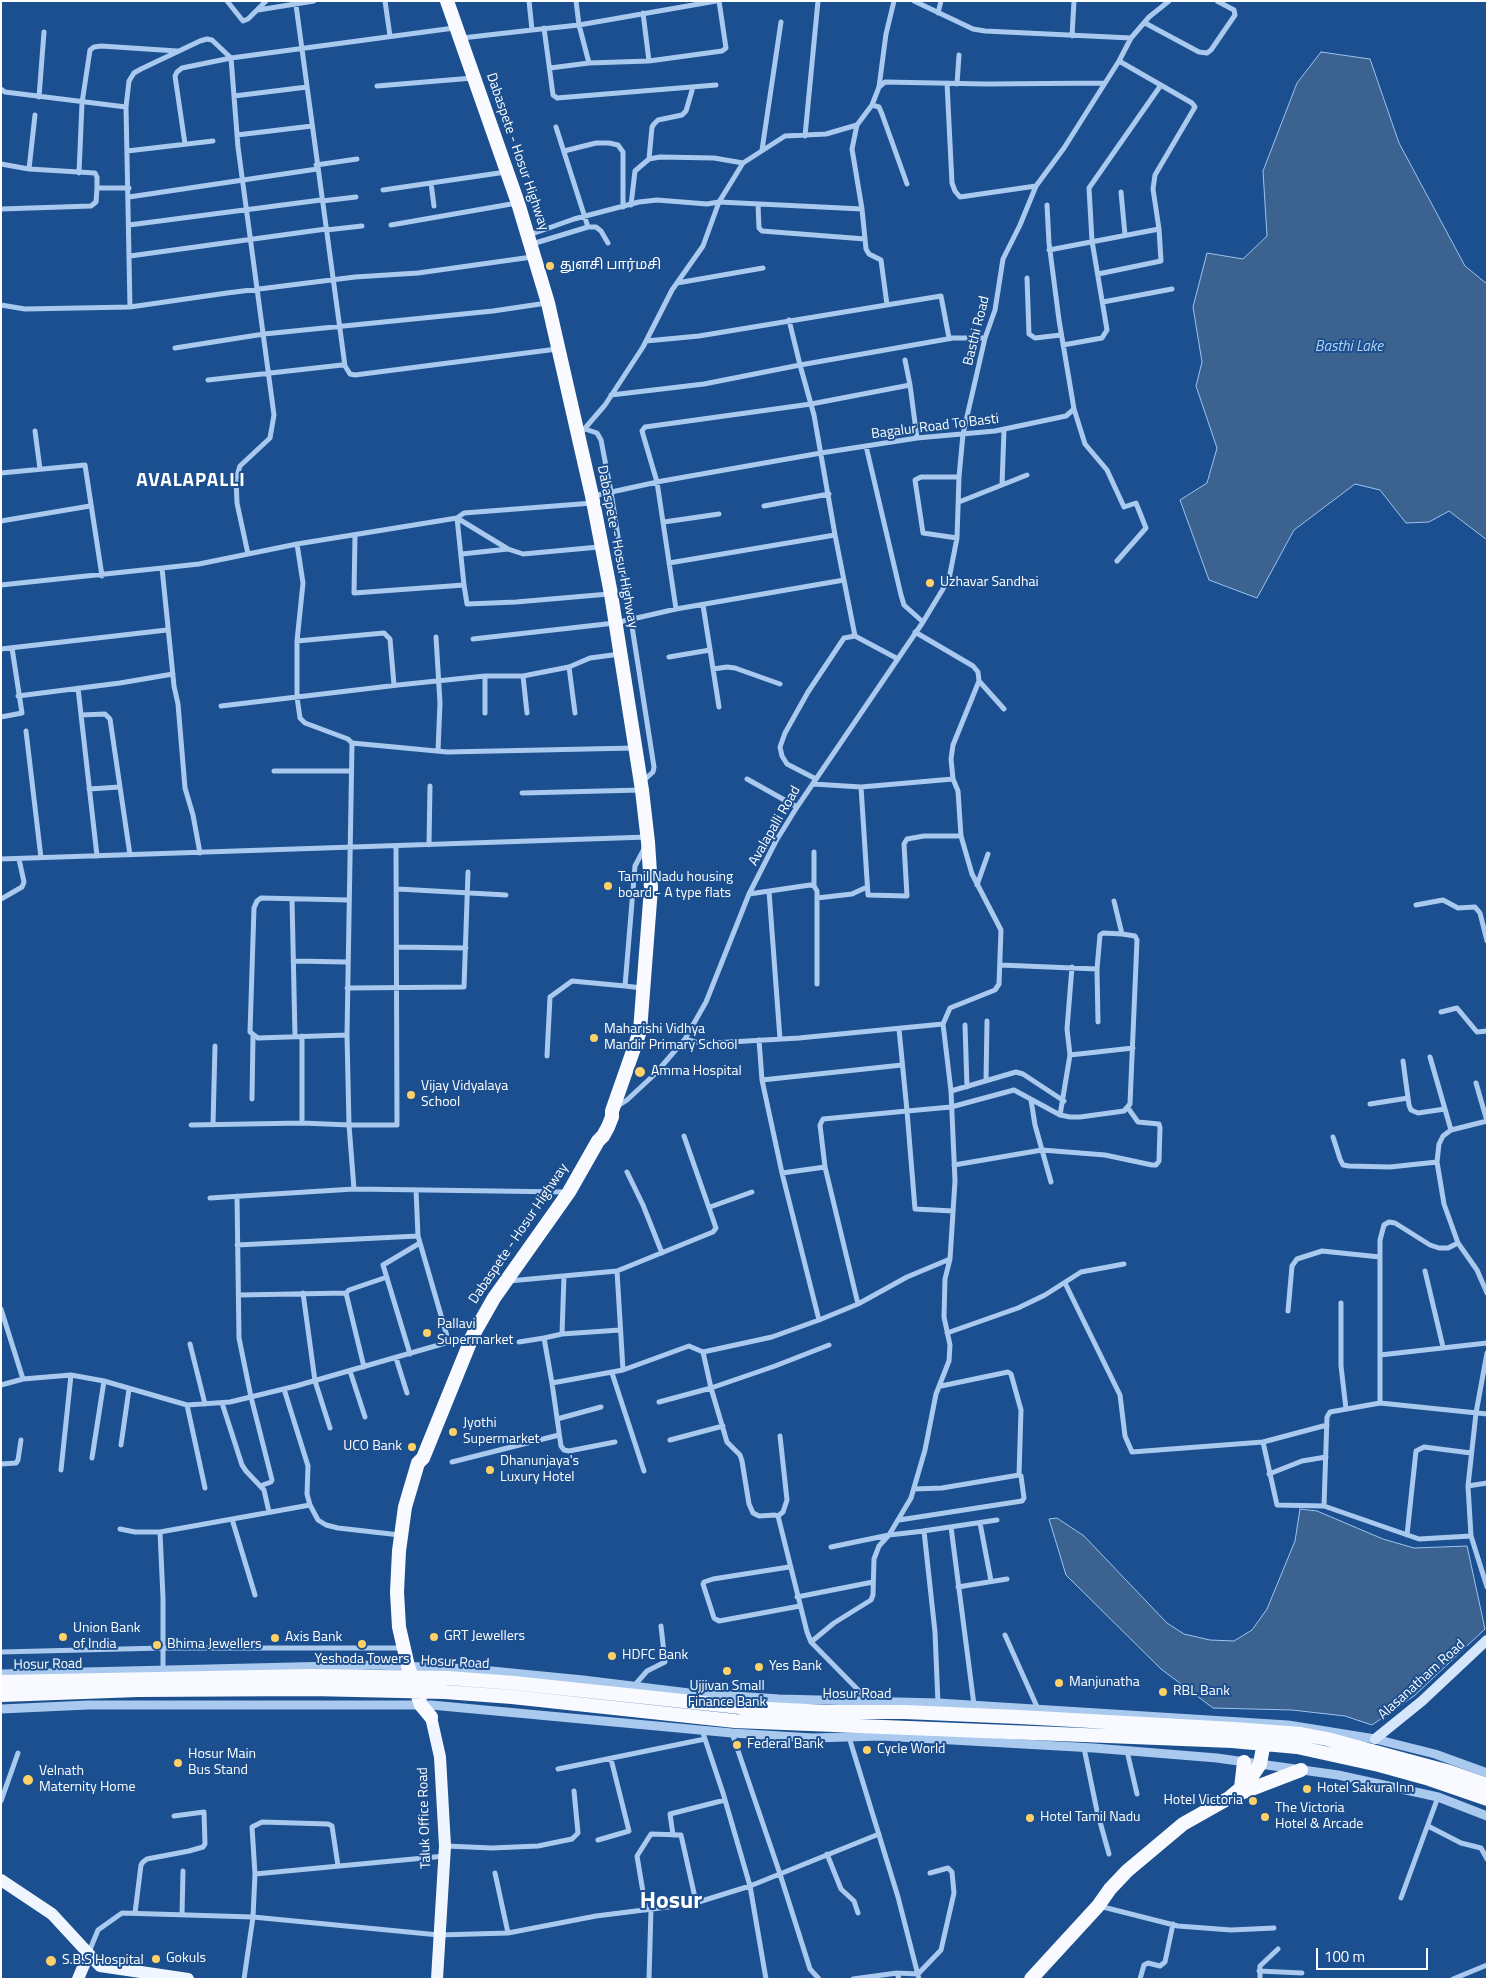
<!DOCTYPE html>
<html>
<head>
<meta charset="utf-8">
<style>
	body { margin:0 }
	#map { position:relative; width:1488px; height:1980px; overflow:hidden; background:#1b4f8f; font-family:"Titillium Web",sans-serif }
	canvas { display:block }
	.frame { position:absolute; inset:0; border:2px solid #fff; pointer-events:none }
	.scale { position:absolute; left:1316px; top:1948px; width:112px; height:22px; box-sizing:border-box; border:2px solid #fff; border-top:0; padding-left:6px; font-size:15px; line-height:18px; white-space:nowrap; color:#fff; -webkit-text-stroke:4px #1b4f8f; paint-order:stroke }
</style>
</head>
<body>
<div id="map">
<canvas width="1488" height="1980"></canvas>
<div class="frame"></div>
<div class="scale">100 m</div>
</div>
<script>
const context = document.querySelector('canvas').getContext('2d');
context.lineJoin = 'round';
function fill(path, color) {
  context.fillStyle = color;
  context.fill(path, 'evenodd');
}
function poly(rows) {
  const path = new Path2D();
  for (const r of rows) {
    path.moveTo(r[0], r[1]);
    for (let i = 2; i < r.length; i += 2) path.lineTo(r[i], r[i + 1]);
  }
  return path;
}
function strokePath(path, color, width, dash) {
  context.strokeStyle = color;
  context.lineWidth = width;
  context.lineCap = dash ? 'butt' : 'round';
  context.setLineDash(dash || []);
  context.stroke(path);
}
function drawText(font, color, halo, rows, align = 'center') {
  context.font = font + ' "Titillium Web","Noto Sans Tamil",sans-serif';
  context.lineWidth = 4;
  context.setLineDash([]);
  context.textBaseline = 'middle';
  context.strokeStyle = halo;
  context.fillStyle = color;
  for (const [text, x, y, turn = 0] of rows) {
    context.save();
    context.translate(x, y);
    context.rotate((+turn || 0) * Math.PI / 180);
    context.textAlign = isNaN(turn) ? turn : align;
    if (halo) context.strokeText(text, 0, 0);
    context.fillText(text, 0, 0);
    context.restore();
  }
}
const water = poly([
	[1321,52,1370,59,1399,143,1465,266,1487,284,1487,540,1449,511,1429,522,1406,523,1380,490,1355,484,1294,530,1257,598,1209,580,1180,500,1207,483,1217,448,1196,386,1202,362,1193,307,1207,253,1243,259,1267,236,1263,171,1297,83,1321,52],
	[1300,1509,1317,1511,1383,1539,1414,1548,1467,1546,1485,1629,1414,1696,1372,1725,1345,1716,1292,1710,1213,1708,1161,1669,1066,1575,1049,1519,1057,1518,1084,1536,1167,1623,1184,1634,1210,1640,1234,1641,1252,1630,1267,1609,1295,1541,1300,1509]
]);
fill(water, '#3c6290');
strokePath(water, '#9cc4f0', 1);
strokePath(poly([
	[227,1,243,21,248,19,266,1],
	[385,1,390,36],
	[529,1,532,30,579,25,716,1],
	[576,1,579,25,589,63,649,61,722,51,726,48,719,1],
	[914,1,973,29,985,31,1131,38],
	[296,5,345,366],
	[258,10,314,1],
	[643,13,649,61],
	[938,13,941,1],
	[1145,23,1199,52,1207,53,1211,50,1235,15,1234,10,1217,1],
	[544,28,553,95,557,98,716,85],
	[1072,36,1074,1],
	[462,38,532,30],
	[550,68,589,63],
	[947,83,952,183,955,191,960,197,1036,186],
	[957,84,959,55],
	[377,86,473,78],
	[879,87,886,34,894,1],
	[1,89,5,92,126,107],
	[234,96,307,87],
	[39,97,44,32],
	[872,105,879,107,882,114,907,184],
	[556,127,588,227],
	[237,135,312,126],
	[805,136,818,1],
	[185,144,175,76,177,72,182,68,231,58],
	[762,150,781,22],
	[127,151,213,141],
	[564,151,596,143,609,143,618,145,623,152,623,207],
	[649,159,652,127,654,124,658,120,682,115,686,111,693,87],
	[1,164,29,169,95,173,97,177,97,188,129,188],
	[316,165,357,159],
	[29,169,35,115],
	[79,173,82,103,90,50,94,47,101,46,177,51],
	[431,183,434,206],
	[383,190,506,172],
	[1121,192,1125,235],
	[129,197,317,169],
	[322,201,356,197],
	[758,204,759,228,762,231,865,239],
	[631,205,635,171,649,159,660,157,714,158,743,163],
	[1,209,91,206,96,202,97,188],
	[862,209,866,249,869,254,881,260,887,305],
	[129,225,321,200],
	[391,225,517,203],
	[326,230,362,226],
	[529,235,574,219,639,202,657,200,707,204,719,202,862,209,852,149,857,125,872,105,879,87,885,82,986,84,1105,83],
	[532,244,588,227,596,227,601,231,608,243],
	[1049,250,1159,229,1153,189,1155,175,1195,107,1192,103,1119,61],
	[130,256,326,229],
	[1098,274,1161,261,1159,229],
	[1027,278,1029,334,1035,338,1061,335],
	[677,283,763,268],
	[1103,302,1172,289],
	[1,305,25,309,130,307,227,293,355,277,418,273,532,257],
	[130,307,126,107,129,81,134,73,141,69,200,41,207,39,212,40,231,58],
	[646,341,699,336,941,296,949,338,985,338],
	[1063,345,1102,338,1107,330,1092,241,1089,188,1161,85],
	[175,348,264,334,493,311,547,303],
	[905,360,910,385],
	[208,380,342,365,345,366,350,374,355,375,557,349],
	[611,395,704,384,800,365,789,320],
	[1074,409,1085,444,1107,470,1124,507,1136,503,1146,528,1117,561],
	[585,429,597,433,601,440,611,492,654,767,653,772,643,781],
	[35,431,40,469],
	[580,434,605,405,643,347,672,290,703,246,719,202,743,163,785,136,826,134,857,125],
	[866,446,901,595,904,605,923,622],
	[1,473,85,465,102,576],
	[1002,485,1004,430],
	[593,496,662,481,821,453,917,438,995,431,1066,416,1074,409,1059,320,1049,243,1047,205],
	[959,502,1027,475],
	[764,506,829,494],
	[1,521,90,506],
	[664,522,719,514],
	[355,536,354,593,464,585,467,604,516,602,609,594],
	[957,538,923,533,915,480,921,477,959,477],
	[297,544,303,583,297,641,297,697,300,718,305,723,348,739,352,743,347,1035,349,1125,397,1125,396,846],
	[248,554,237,503,236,479,240,466,270,438,274,415,238,147,231,58,454,28],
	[462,554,508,549],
	[669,563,835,535],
	[162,568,199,564,297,544,457,518,508,549,523,554,599,547],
	[1,585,162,568,174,686,178,704,185,788,193,815,200,853],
	[464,585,457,518,464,513,593,503],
	[703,605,719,707],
	[676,609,657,482,642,431,645,427,811,404,910,385,917,438],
	[915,632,973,666,978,672,979,681,953,745,951,759,953,779],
	[436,637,440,703,438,751],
	[473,639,615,623,676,609,844,580],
	[297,641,384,633,390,639,394,685],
	[1,649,167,630],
	[669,657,710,650],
	[898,659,855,636,835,535,814,415,800,365,953,338],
	[569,667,575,713],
	[713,669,727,667,735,668,780,684],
	[485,676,485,713],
	[523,676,569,667,590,658,620,654],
	[979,681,1004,709],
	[78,688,97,856],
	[18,696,120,683,173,674],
	[221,706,398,685,485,676,523,676,527,713],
	[81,715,105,714,110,719,130,855],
	[1,717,22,713,12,648],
	[26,731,41,858],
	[352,743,447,752,635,748],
	[274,771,351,771],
	[747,779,797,807],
	[816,779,787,764,782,756,780,747,785,733,808,692,844,638,855,636],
	[813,784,861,787],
	[89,789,120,787],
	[522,793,641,790],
	[429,845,430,786],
	[814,852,814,886],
	[1,859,647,837],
	[977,885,988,854],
	[398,889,506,895],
	[769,891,780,1039],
	[749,894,810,885,814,886,817,891,817,984],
	[817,898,852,894,867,887],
	[1,899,22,887,24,882,19,859],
	[292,899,295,1036],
	[1114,901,1122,934],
	[1416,905,1443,900,1458,908,1475,907,1480,913,1487,941],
	[397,947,466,948],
	[293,961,347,962],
	[1000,965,1097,969,1098,1022],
	[347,988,464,987,468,872],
	[642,988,625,986,635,866,644,849],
	[1441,1012,1457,1008,1477,1032,1487,1031],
	[943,1024,950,1008,995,990,999,984,1001,930,972,874,961,836,924,836,907,839,904,844,907,896,868,895,861,787,953,779,958,791,961,836],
	[965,1025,967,1087],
	[899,1029,907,1111,951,1107,1014,1090,1060,1115,1070,1117,1080,1117,1124,1111,1130,1104,1137,940,1135,936,1122,934,1103,933,1100,935,1097,969],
	[347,1035,258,1038,250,1032,254,908,257,901,261,898,348,900],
	[302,1036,302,1123,349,1125,354,1189],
	[759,1040,762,1080,782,1173,819,1320],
	[1070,1055,1067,1029,1072,967],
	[547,1056,550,997,572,981,625,986],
	[1430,1057,1451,1130],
	[1403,1061,1409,1105,1411,1110,1418,1113,1445,1109],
	[762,1080,902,1065],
	[986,1081,987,1021],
	[1476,1083,1487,1121],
	[951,1091,1016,1072,1023,1074,1064,1101],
	[252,1099,253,1036],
	[1031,1100,1035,1125,1051,1182],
	[1370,1104,1408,1098],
	[618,1106,627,1100,655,1074,685,1039,706,1002,749,894,776,841,797,807,923,622,949,579,957,538,959,477,963,434,985,338,995,310,1003,259,1020,225,1036,186,1064,148,1119,61,1131,38,1149,17,1169,1],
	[1060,1115,1070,1055,1133,1048],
	[1487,1121,1451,1130,1443,1136,1439,1144,1437,1162,1444,1204,1458,1243,1477,1270,1487,1293],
	[191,1125,302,1123],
	[213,1125,215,1046],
	[1333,1137,1340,1159,1343,1165,1349,1166,1390,1167,1437,1162],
	[954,1165,1042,1150,1105,1155,1152,1165,1156,1165,1159,1161,1160,1128,1159,1124,1138,1122,1128,1108],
	[627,1172,643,1205,662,1253],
	[782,1173,825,1167],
	[416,1190,418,1236,449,1343],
	[237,1196,239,1338,251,1397,272,1480,271,1482,260,1486],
	[210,1198,354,1189,566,1192],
	[710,1207,752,1192],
	[237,1245,418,1236],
	[617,1271,713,1232,716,1228,684,1136],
	[1425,1271,1443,1347],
	[509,1281,617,1271,623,1370,689,1346,703,1352,772,1337,819,1320,858,1304,907,1277,950,1259,955,1181,951,1091,943,1024,799,1038,713,1043,695,1042,685,1039],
	[1065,1283,1120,1395,1125,1436,1132,1452,1263,1442],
	[303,1293,315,1381,330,1428],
	[239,1295,346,1293],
	[1341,1303,1341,1366,1346,1409],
	[858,1304,825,1167,820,1125,823,1119,907,1111,915,1209,953,1211],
	[1,1309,23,1379],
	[1288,1311,1292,1266,1297,1259,1322,1251,1380,1257],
	[620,1330,562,1334,544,1338,552,1383,623,1370],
	[947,1333,1018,1308,1045,1295,1081,1272,1124,1264],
	[562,1334,564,1276],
	[519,1342,544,1338],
	[190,1344,205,1404],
	[703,1352,711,1388,727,1442,740,1455,742,1461,749,1504,753,1513,759,1516,775,1515,778,1516,807,1632,811,1642,869,1701],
	[1487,1353,1476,1413,1468,1486,1471,1536,1487,1587],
	[410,1354,383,1265,420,1243],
	[1380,1355,1487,1343],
	[396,1358,407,1393],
	[364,1367,346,1293,349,1290,387,1277],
	[350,1371,365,1417],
	[612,1373,644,1471],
	[552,1383,561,1446,564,1450,569,1451,615,1442],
	[1,1385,23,1379,71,1375,104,1381,187,1405,230,1402,296,1386,470,1336],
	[941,1386,1008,1372,1011,1374,1021,1410,1019,1475],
	[284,1389,308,1466,307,1494,310,1505,318,1520,326,1525,338,1528,400,1535],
	[659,1402,711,1388,775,1366,829,1345],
	[222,1403,242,1465,246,1471,264,1490,269,1512],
	[1380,1403,1380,1240,1384,1225,1389,1222,1395,1223,1430,1245,1439,1248,1448,1248,1458,1243],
	[187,1405,205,1488],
	[557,1419,601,1407],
	[1327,1425,1263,1442,1277,1505,1324,1506,1419,1539,1471,1536],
	[670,1440,723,1426],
	[121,1445,129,1389],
	[92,1458,104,1381],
	[452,1462,559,1435],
	[1,1464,16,1463,18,1460,21,1440],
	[61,1470,71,1375],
	[1269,1474,1302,1461,1326,1457],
	[1468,1486,1487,1483],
	[1324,1506,1327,1417,1330,1412,1380,1403,1487,1414],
	[778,1516,783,1512,787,1500,780,1436],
	[232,1519,255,1595],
	[899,1520,1022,1501,1024,1498,1021,1476,1019,1475,942,1488,914,1489],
	[980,1523,991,1581],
	[951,1527,974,1705],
	[120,1529,135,1532,160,1532,310,1505],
	[923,1531,997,1520],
	[160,1532,163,1598,163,1671],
	[1407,1535,1416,1451,1424,1447,1471,1453],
	[831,1547,889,1535],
	[789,1567,713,1579,704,1582,703,1584,714,1618,719,1621,800,1606],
	[958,1587,1007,1579],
	[797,1597,873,1582],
	[1005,1635,1038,1709],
	[811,1642,834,1623,871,1600,873,1595,874,1559,879,1546,889,1535],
	[1,1652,163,1648,403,1648],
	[634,1686,647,1671,665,1662,661,1626],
	[938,1703,935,1632,924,1531,889,1535,911,1498,925,1450,936,1394,949,1361,950,1345,944,1317,945,1279,950,1259],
	[702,1730,723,1793,750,1886,766,1979],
	[732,1733,780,1874,810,1969,819,1979],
	[849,1737,898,1897,919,1979],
	[1084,1748,1097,1811,1109,1854],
	[1127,1751,1137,1794],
	[558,1769,705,1739],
	[1,1801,18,1753],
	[1428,1826,1461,1843,1481,1848,1487,1859],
	[673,1835,670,1814,725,1800],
	[598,1840,629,1831,611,1759],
	[446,1846,492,1848,538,1846,572,1839,578,1833,574,1791],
	[827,1854,841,1889,854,1901,858,1913],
	[495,1873,508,1933],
	[255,1874,252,1827,262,1822,328,1824,332,1826,338,1866],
	[1401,1898,1438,1797],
	[1099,1906,1178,1926,1231,1930,1274,1928],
	[646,1910,637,1856,651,1834,681,1835,696,1902],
	[135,1913,141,1865,143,1862,147,1859,189,1851,203,1847,205,1844,204,1812,174,1816],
	[182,1915,183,1871],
	[89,1952,98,1930,122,1913,253,1917,439,1935,508,1933,596,1916,692,1904,750,1886,879,1834],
	[1259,1971,1302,1973],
	[897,1973,918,1974,941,1950,954,1893,952,1872,948,1868,930,1873],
	[244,1979,253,1917,255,1874,445,1856],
	[649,1979,651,1909],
	[853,1979,897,1973,899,1979],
	[1140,1979,1144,1965,1148,1963,1160,1966,1165,1962,1173,1924],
	[1260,1979,1260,1966,1278,1949],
	[1453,1979,1487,1965]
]), '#a9c9ee', 5);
strokePath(poly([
	[1,1674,376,1665,471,1669,583,1680,689,1693,779,1699,938,1703,1288,1725,1375,1739,1435,1754,1487,1773],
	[1,1709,88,1705,431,1705,732,1733,813,1738,881,1736,1094,1748,1217,1758,1338,1775,1438,1797,1487,1816]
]), '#a9c9ee', 9);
strokePath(poly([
	[1375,1739,1422,1701,1487,1640]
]), '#d6e6fa', 10);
strokePath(poly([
	[431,1717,440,1757,445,1846,437,1979],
	[1,1880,52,1914,100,1966,188,1979],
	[78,1979,88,1955]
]), '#f0f6ff', 12);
strokePath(poly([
	[1,1682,311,1676,448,1678,514,1683,749,1708,826,1712,905,1712,1019,1717,1234,1729,1301,1734,1327,1739,1450,1772,1487,1785],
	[1,1695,138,1690,311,1689,445,1692,512,1697,735,1721,1232,1741,1297,1747,1379,1765,1426,1778,1487,1799],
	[431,1717,421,1705,408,1666,399,1627,397,1592,399,1551,405,1507,418,1463,423,1458,473,1335,494,1298,569,1192,598,1141,603,1136,608,1127,612,1117,612,1111,640,1031,651,888,648,842,642,790,611,594,592,496,548,303,518,203,447,1],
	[1241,1788,1244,1762],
	[1241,1793,1301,1770],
	[1031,1979,1098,1906,1110,1889,1127,1871,1183,1824,1229,1798,1248,1782,1260,1764,1265,1736]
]), '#f8faff', 14);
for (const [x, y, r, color] of [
	[550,266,5,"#ffd166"],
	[930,583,5,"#ffd166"],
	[608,886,5,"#ffd166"],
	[594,1038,5,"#ffd166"],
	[640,1072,6,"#ffd166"],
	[411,1095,5,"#ffd166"],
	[427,1333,5,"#ffd166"],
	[453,1432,5,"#ffd166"],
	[412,1447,5,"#ffd166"],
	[490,1470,5,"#ffd166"],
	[63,1637,5,"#ffd166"],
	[434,1637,5,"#ffd166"],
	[275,1638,5,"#ffd166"],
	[362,1644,5,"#ffd166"],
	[157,1645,5,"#ffd166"],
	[612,1656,5,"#ffd166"],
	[759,1667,5,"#ffd166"],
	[727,1671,5,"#ffd166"],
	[1059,1683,5,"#ffd166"],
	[1163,1692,5,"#ffd166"],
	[737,1745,5,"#ffd166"],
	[867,1750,5,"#ffd166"],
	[178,1763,5,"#ffd166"],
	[28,1780,6,"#ffd166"],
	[1307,1789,5,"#ffd166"],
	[1253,1801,5,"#ffd166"],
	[1265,1817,5,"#ffd166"],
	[1030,1818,5,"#ffd166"],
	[156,1959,5,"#ffd166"],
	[51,1961,6,"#ffd166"]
]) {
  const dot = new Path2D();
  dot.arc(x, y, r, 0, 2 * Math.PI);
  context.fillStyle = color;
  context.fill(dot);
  strokePath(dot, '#1b4f8f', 2);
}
drawText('14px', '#fff', '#1b4f8f', [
	["Dabaspete - Hosur Highway",517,152,71],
	["Basthi Road",977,331,-76],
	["Bagalur Road To Basti",935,427,-7],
	["Dabaspete - Hosur Highway",617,547,79],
	["Avalapalli Road",775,826,-60],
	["Dabaspete - Hosur Highway",519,1234,-56],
	["Hosur Road",455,1663,3],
	["Hosur Road",48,1665,-1],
	["Alasanatham Road",1422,1680,-42],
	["Hosur Road",857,1695],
	["Taluk Office Road",425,1818,-92]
]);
drawText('14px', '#fff', '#1b4f8f', [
	["துளசி பார்மசி",560,266],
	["Uzhavar Sandhai",940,583],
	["Tamil Nadu housing",618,878],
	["board - A type flats",618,894],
	["Maharishi Vidhya",604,1030],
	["Mandir Primary School",604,1046],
	["Amma Hospital",651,1072],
	["Vijay Vidyalaya",421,1087],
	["School",421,1103],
	["Pallavi",437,1325],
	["Supermarket",437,1341],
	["Jyothi",463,1424],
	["Supermarket",463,1440],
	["UCO Bank",402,1447,"right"],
	["Dhanunjaya's",500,1462],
	["Luxury Hotel",500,1478],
	["Union Bank",73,1629],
	["of India",73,1645],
	["GRT Jewellers",444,1637],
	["Axis Bank",285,1638],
	["Bhima Jewellers",167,1645],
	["HDFC Bank",622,1656],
	["Yeshoda Towers",362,1660,"center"],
	["Yes Bank",769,1667],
	["Manjunatha",1069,1683],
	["Ujjivan Small",727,1687,"center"],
	["Finance Bank",727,1703,"center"],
	["RBL Bank",1173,1692],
	["Federal Bank",747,1745],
	["Cycle World",877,1750],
	["Hosur Main",188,1755],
	["Bus Stand",188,1771],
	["Velnath",39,1772],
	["Maternity Home",39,1788],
	["Hotel Sakura Inn",1317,1789],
	["Hotel Victoria",1243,1801,"right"],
	["The Victoria",1275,1809],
	["Hotel & Arcade",1275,1825],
	["Hotel Tamil Nadu",1040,1818],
	["Gokuls",166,1959],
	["S.B.S Hospital",62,1961]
], 'left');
drawText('italic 15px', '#b5d3f5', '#1b4f8f', [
	["Basthi Lake",1349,347]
]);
context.letterSpacing = '1px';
drawText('bold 19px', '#fff', '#1b4f8f', [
	["AVALAPALLI",191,481]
]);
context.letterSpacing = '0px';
drawText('bold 24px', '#fff', '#1b4f8f', [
	["Hosur",671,1902]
]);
</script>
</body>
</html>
